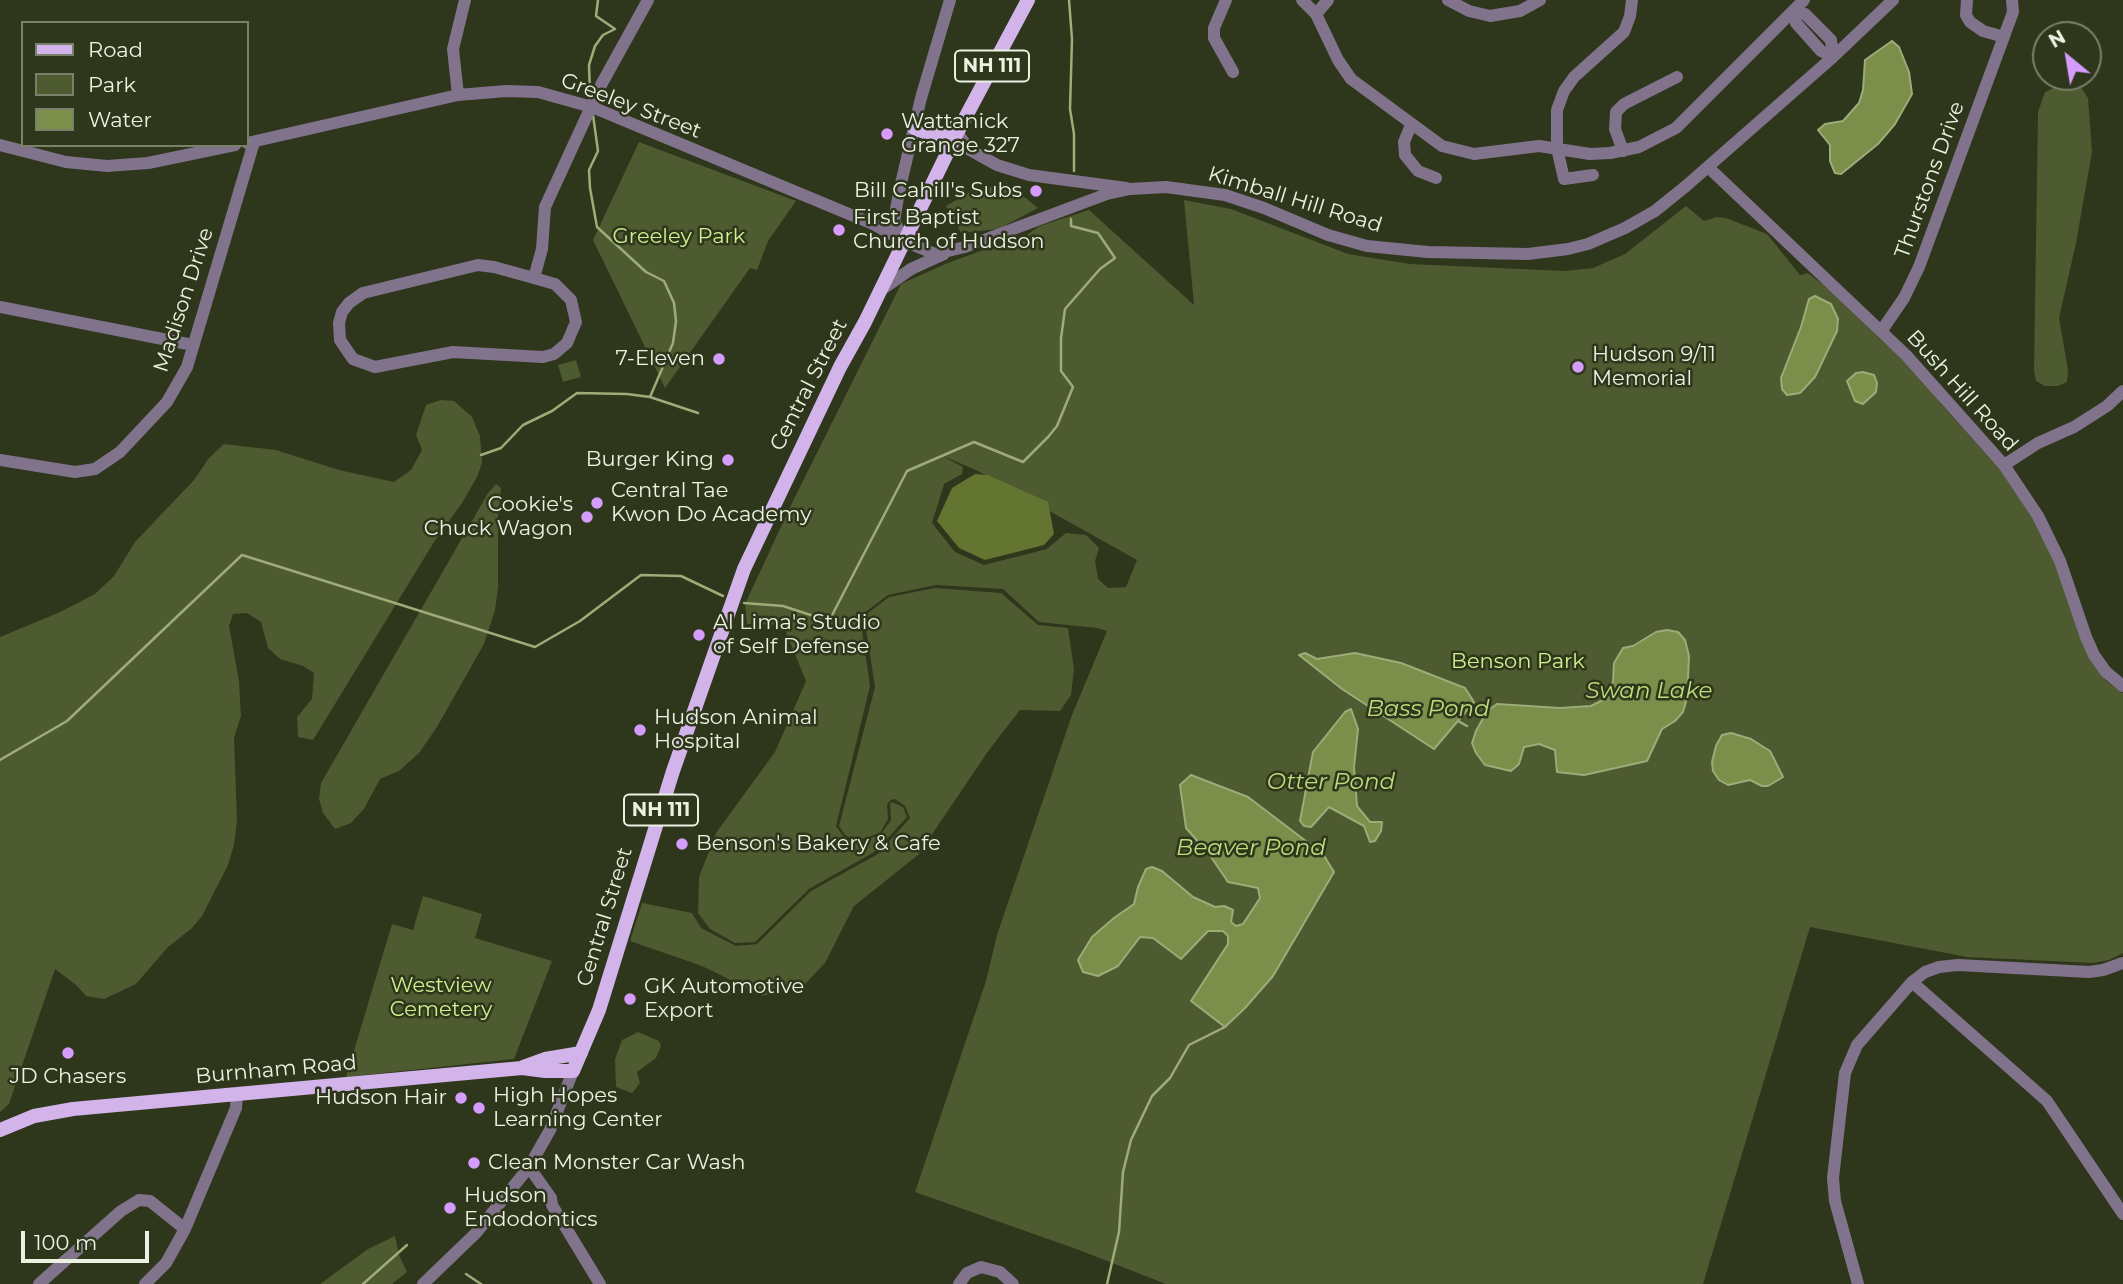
<!DOCTYPE html>
<html>
<head>
<meta charset="utf-8">
<style>
	body { margin:0 }
	#map { position:relative; width:2123px; height:1284px; overflow:hidden; background:#2e361c; font-family:Montserrat,sans-serif }
	canvas { display:block }
	.legend { position:absolute; left:21px; top:21px; width:228px; height:126px; box-sizing:border-box; background:#2e361c; border:2px solid #7a816b; margin:0; padding:9px 12px; list-style:none; font-size:21px; color:#ecf2e2 }
	.legend li { display:flex; align-items:center; gap:14px; height:35px }
	.legend b { width:35px; border:2px solid #7a816b }
	.north { position:absolute; left:2032px; top:21px; width:70px; height:70px; box-sizing:border-box; background:#2e361c; border:2px solid #7a816b; border-radius:50%; rotate:330deg; font-size:19px; font-weight:700; line-height:28px; text-align:center; color:#ecf2e2 }
	.north::after { content:''; display:block; margin:auto; width:24px; height:32px; background:#d59cfb; clip-path:polygon(50% 0,100% 100%,50% 72%,0 100%) }
	.scale { position:absolute; left:21px; top:1231px; width:128px; height:32px; box-sizing:border-box; border:4px solid #ecf2e2; border-top:0; padding-left:9px; font-size:21px; line-height:24px; white-space:nowrap; color:#ecf2e2; -webkit-text-stroke:5px #2e361c; paint-order:stroke }
</style>
</head>
<body>
<div id="map">
<canvas width="2123" height="1284"></canvas>
<ul class="legend">
<li><b style="height:9px;background:#d3b4ea"></b>Road</li>
<li><b style="height:19px;background:#4e5a2f"></b>Park</li>
<li><b style="height:19px;background:#7b8e4a"></b>Water</li>
</ul>
<div class="north">N</div>
<div class="scale">100 m</div>
</div>
<script>
const context = document.querySelector('canvas').getContext('2d');
context.lineJoin = 'round';
function fill(path, color) {
  context.fillStyle = color;
  context.fill(path, 'evenodd');
}
function poly(rows) {
  const path = new Path2D();
  for (const r of rows) {
    path.moveTo(r[0], r[1]);
    for (let i = 2; i < r.length; i += 2) path.lineTo(r[i], r[i + 1]);
  }
  return path;
}
function strokePath(path, color, width, dash) {
  context.strokeStyle = color;
  context.lineWidth = width;
  context.lineCap = dash ? 'butt' : 'round';
  context.setLineDash(dash || []);
  context.stroke(path);
}
function drawText(font, color, halo, rows, align = 'center') {
  context.font = font + ' Montserrat,sans-serif';
  context.lineWidth = 5;
  context.setLineDash([]);
  context.textBaseline = 'middle';
  context.strokeStyle = halo;
  context.fillStyle = color;
  for (const [text, x, y, turn = 0] of rows) {
    context.save();
    context.translate(x, y);
    context.rotate((+turn || 0) * Math.PI / 180);
    context.textAlign = isNaN(turn) ? turn : align;
    if (halo) context.strokeText(text, 0, 0);
    context.fillText(text, 0, 0);
    context.restore();
  }
}
fill(poly([
	[2078,83,2088,98,2092,152,2076,243,2059,318,2068,370,2067,382,2058,386,2045,386,2036,381,2034,371,2038,112,2045,92,2060,85],
	[639,142,796,201,768,241,757,270,750,268,665,388,593,240],
	[1007,183,1038,208,998,229,961,233,946,206,970,192],
	[1184,200,1231,209,1348,254,1410,264,1565,271,1593,268,1625,254,1686,206,1704,221,1717,217,1726,218,1767,234,1800,275,1808,273,1836,295,1882,341,1915,366,1941,404,2010,480,2045,535,2096,668,2106,681,2123,693,2123,953,2109,960,2093,963,1967,957,1810,927,1703,1284,1166,1284,1079,1250,915,1192,986,981,997,935,1072,715,1107,631,1097,628,1039,622,1003,589,936,585,888,595,860,616,870,686,836,826,844,837,856,844,881,834,891,820,890,804,892,802,903,807,907,817,876,851,809,889,755,942,735,943,710,929,698,913,699,877,716,833,775,752,806,681,783,625,747,624,745,604,793,501,901,284,945,264,986,249,1016,242,1040,226,1089,210,1194,305],
	[941,455,978,471,1137,560,1126,587,1108,588,1098,579,1095,561,1099,548,1086,535,1066,533,1047,549,984,565,955,552,932,523,944,484,962,474,963,467],
	[576,360,581,377,563,382,558,365],
	[441,400,454,401,472,417,480,436,482,463,477,477,462,503,434,542,313,740,298,737,297,717,312,699,314,673,303,666,280,659,268,648,261,622,247,613,233,614,229,626,239,681,241,716,234,738,237,820,234,845,228,865,202,916,191,929,168,947,136,984,104,999,86,996,76,985,55,969,9,1104,0,1112,0,637,60,612,95,594,114,576,135,542,194,480,209,458,224,444,276,450,339,470,394,482,411,470,422,450,416,435,426,405],
	[496,484,501,488,498,517,498,587,495,610,484,644,437,727,419,753,399,771,380,779,364,809,351,823,335,829,323,813,319,799,321,783,488,493],
	[935,588,1001,593,1038,625,1068,628,1074,669,1071,695,1060,711,1020,710,989,750,918,855,854,906,825,963,805,984,763,996,702,966,630,941,642,903,692,913,701,928,736,946,757,944,811,891,878,854,910,818,905,806,895,799,891,800,887,804,888,819,880,833,856,841,845,835,839,826,875,687,864,616,889,597],
	[423,896,482,914,475,938,552,961,514,1059,346,1077,392,924,413,930],
	[638,1032,659,1041,661,1046,656,1058,637,1072,640,1083,632,1093,616,1087,615,1059,622,1040],
	[395,1236,399,1255,407,1272,392,1284,320,1284,368,1249]
]), '#4e5a2f');
fill(poly([
	[975,474,988,475,1048,502,1054,534,1044,545,985,560,959,548,937,521,952,488]
]), '#637531');
const water = poly([
	[1892,41,1899,47,1909,72,1912,94,1895,124,1878,144,1841,174,1835,173,1830,161,1830,145,1818,130,1825,124,1843,121,1859,103,1863,90,1865,60,1892,41],
	[1815,296,1831,304,1838,319,1837,331,1815,377,1800,393,1787,395,1782,389,1781,378,1801,327,1809,299,1815,296],
	[1863,372,1874,375,1877,383,1876,392,1863,404,1855,401,1847,381,1856,373,1863,372],
	[1667,630,1678,632,1685,640,1689,656,1687,698,1683,712,1675,721,1662,729,1647,761,1584,775,1557,772,1555,750,1539,744,1524,747,1519,764,1511,771,1485,765,1476,753,1472,743,1476,731,1487,711,1497,704,1560,708,1591,706,1607,698,1613,682,1614,663,1623,648,1633,646,1656,632,1667,630],
	[1305,653,1317,659,1355,653,1401,663,1465,688,1474,702,1434,749,1342,689,1299,655,1305,653],
	[1351,709,1358,729,1354,767,1357,806,1370,822,1382,822,1381,831,1375,841,1370,842,1364,826,1329,807,1311,827,1304,826,1300,821,1313,752,1345,712,1351,709],
	[1731,733,1751,739,1770,751,1783,777,1768,786,1762,786,1750,780,1728,785,1719,780,1713,771,1712,762,1716,746,1722,735,1731,733],
	[1191,775,1248,797,1323,854,1334,872,1273,976,1245,1008,1225,1027,1191,1001,1228,944,1228,936,1223,931,1208,931,1181,959,1153,938,1140,937,1118,966,1098,976,1083,972,1078,960,1092,937,1114,918,1134,904,1138,887,1146,869,1152,867,1162,871,1193,897,1215,907,1224,906,1233,910,1231,922,1236,926,1243,924,1260,898,1258,888,1228,882,1209,854,1186,828,1180,785,1191,775]
]);
fill(water, '#7b8e4a');
strokePath(water, '#9dac78', 2);
strokePath(poly([
	[1069,0,1072,39,1070,109,1074,134,1074,171],
	[590,95,589,65,595,46,603,35,615,29,596,16,598,0],
	[593,115,598,151,589,170,590,188,597,227,646,272,664,281,674,303,676,321,673,343,650,397],
	[481,455,501,448,523,425,552,411,577,393,627,394,650,397,698,413],
	[744,603,783,606,829,621,907,471,974,442,1023,462,1048,437,1057,426,1073,387,1061,371,1061,338,1065,309,1100,269,1115,258,1098,233,1071,226,1071,219],
	[1458,721,1467,726],
	[0,760,67,721,242,555,535,647,580,621,641,575,681,576,723,596],
	[466,1274,481,1284],
	[363,1284,407,1245],
	[1107,1284,1119,1232,1123,1172,1131,1140,1141,1119,1152,1096,1170,1078,1189,1045,1225,1027]
]), '#9dac78', 2.5);
strokePath(poly([
	[1226,0,1214,28,1214,38,1233,72],
	[1302,0,1316,14,1338,60,1351,79,1442,146,1474,154,1539,146,1590,154,1610,153,1639,147,1676,128,1804,0],
	[1448,0,1469,11,1490,16,1520,11,1540,0],
	[1967,0,1966,15,1970,22,1983,31,2004,37],
	[1793,12,1805,14,1831,40,1833,57,1821,51,1796,23,1793,12],
	[1316,14,1328,0],
	[458,95,453,49,465,0],
	[1411,125,1404,142,1405,155,1418,171,1436,178],
	[957,133,970,150,997,165,1029,175,1126,188],
	[247,143,458,95,506,91,538,92,592,107,873,224,904,241,935,254,965,247,1107,194,1130,189,1166,187,1225,195,1264,208,1328,235,1367,246,1428,252,1528,254,1568,249,1588,244,1625,228,1655,211,1686,186,1833,57,1893,0],
	[0,145,66,162,107,166,148,163,235,145],
	[1623,151,1615,129,1616,112,1624,104,1677,77],
	[1708,167,1906,355,2004,465,2038,516,2060,561,2086,637,2094,655,2106,672,2123,686],
	[1593,175,1564,179,1557,148,1557,110,1564,91,1574,77,1624,32,1630,16,1632,0],
	[904,241,894,221,899,192,921,98,950,0],
	[534,278,494,267,478,265,363,293,349,303,342,312,339,323,340,340,353,359,375,367,453,352,543,357,554,354,567,343,576,322,571,300,555,284,534,278,542,249,545,207,601,85,648,0],
	[881,290,911,269,944,254],
	[0,307,193,345],
	[1882,330,1904,298,1919,267,2013,12,2012,0],
	[0,460,75,472,95,469,120,452,167,402,187,367,254,142],
	[2004,465,2038,443,2074,427,2107,406,2123,391],
	[1912,982,2047,1101,2123,1214],
	[529,1167,551,1198,552,1205,600,1284],
	[39,1284,121,1211,139,1200,150,1201,185,1229],
	[145,1284,166,1263,185,1229,236,1108,237,1095],
	[423,1284,476,1233,529,1167,550,1130,573,1071],
	[959,1284,967,1273,981,1267,1000,1272,1013,1284],
	[1858,1284,1835,1201,1833,1178,1845,1073,1857,1045,1912,982,1925,972,1939,967,1958,965,2089,972,2103,970,2123,963]
]), '#82738d', 12);
strokePath(poly([
	[914,128,932,135,950,130,962,122],
	[523,1067,545,1059,581,1053],
	[0,1130,34,1116,73,1109,522,1068,545,1071,573,1071,599,1010,673,771,744,569,840,367,865,322,957,133,1028,0]
]), '#d3b4ea', 14);
for (const [x, y, r, color] of [
	[887,134,7,"#d59cfb"],
	[1036,191,7,"#d59cfb"],
	[839,230,7,"#d59cfb"],
	[719,359,7,"#d59cfb"],
	[1578,367,7,"#d59cfb"],
	[728,460,7,"#d59cfb"],
	[597,503,7,"#d59cfb"],
	[587,517,7,"#d59cfb"],
	[699,635,7,"#d59cfb"],
	[640,730,7,"#d59cfb"],
	[682,844,7,"#d59cfb"],
	[630,999,7,"#d59cfb"],
	[68,1053,7,"#d59cfb"],
	[461,1098,7,"#d59cfb"],
	[479,1108,7,"#d59cfb"],
	[474,1163,7,"#d59cfb"],
	[450,1208,7,"#d59cfb"]
]) {
  const dot = new Path2D();
  dot.arc(x, y, r, 0, 2 * Math.PI);
  context.fillStyle = color;
  context.fill(dot);
  strokePath(dot, '#2e361c', 2.5);
}
for (const [x, y, w] of [
	[992,66,74],
	[661,810,74]
]) {
  const box = new Path2D();
  box.roundRect(x - w / 2, y - 15.5, w, 31, 5);
  context.fillStyle = '#2e361c';
  context.fill(box);
  strokePath(box, '#ecf2e2', 2);
}
drawText('bold 19px', '#ecf2e2', null, [
	["NH 111",992,66],
	["NH 111",661,810]
]);
drawText('21px', '#ecf2e2', '#2e361c', [
	["Greeley Street",631,106,21],
	["Thurstons Drive",1930,180,-70],
	["Kimball Hill Road",1295,200,17],
	["Madison Drive",184,300,-72],
	["Central Street",809,385,-63],
	["Bush Hill Road",1962,391,48],
	["Central Street",605,917,-73],
	["Burnham Road",276,1070,-5]
]);
drawText('21px', '#ecf2e2', '#2e361c', [
	["Wattanick",901,122],
	["Grange 327",901,146],
	["Bill Cahill's Subs",1022,191,"right"],
	["First Baptist",853,218],
	["Church of Hudson",853,242],
	["Hudson 9/11",1592,355],
	["Memorial",1592,379],
	["7-Eleven",705,359,"right"],
	["Burger King",714,460,"right"],
	["Central Tae",611,491],
	["Kwon Do Academy",611,515],
	["Cookie's",573,505,"right"],
	["Chuck Wagon",573,529,"right"],
	["Al Lima's Studio",713,623],
	["of Self Defense",713,647],
	["Hudson Animal",654,718],
	["Hospital",654,742],
	["Benson's Bakery & Cafe",696,844],
	["GK Automotive",644,987],
	["Export",644,1011],
	["JD Chasers",68,1077,"center"],
	["High Hopes",493,1096],
	["Learning Center",493,1120],
	["Hudson Hair",447,1098,"right"],
	["Clean Monster Car Wash",488,1163],
	["Hudson",464,1196],
	["Endodontics",464,1220]
], 'left');
drawText('21px', '#d2ef8e', '#2e361c', [
	["Greeley Park",679,237],
	["Benson Park",1518,662],
	["Westview",441,986],
	["Cemetery",441,1010]
]);
drawText('italic 23px', '#bfdb7b', '#2e361c', [
	["Swan Lake",1649,691],
	["Bass Pond",1428,709],
	["Otter Pond",1331,782],
	["Beaver Pond",1251,848]
]);
</script>
</body>
</html>
